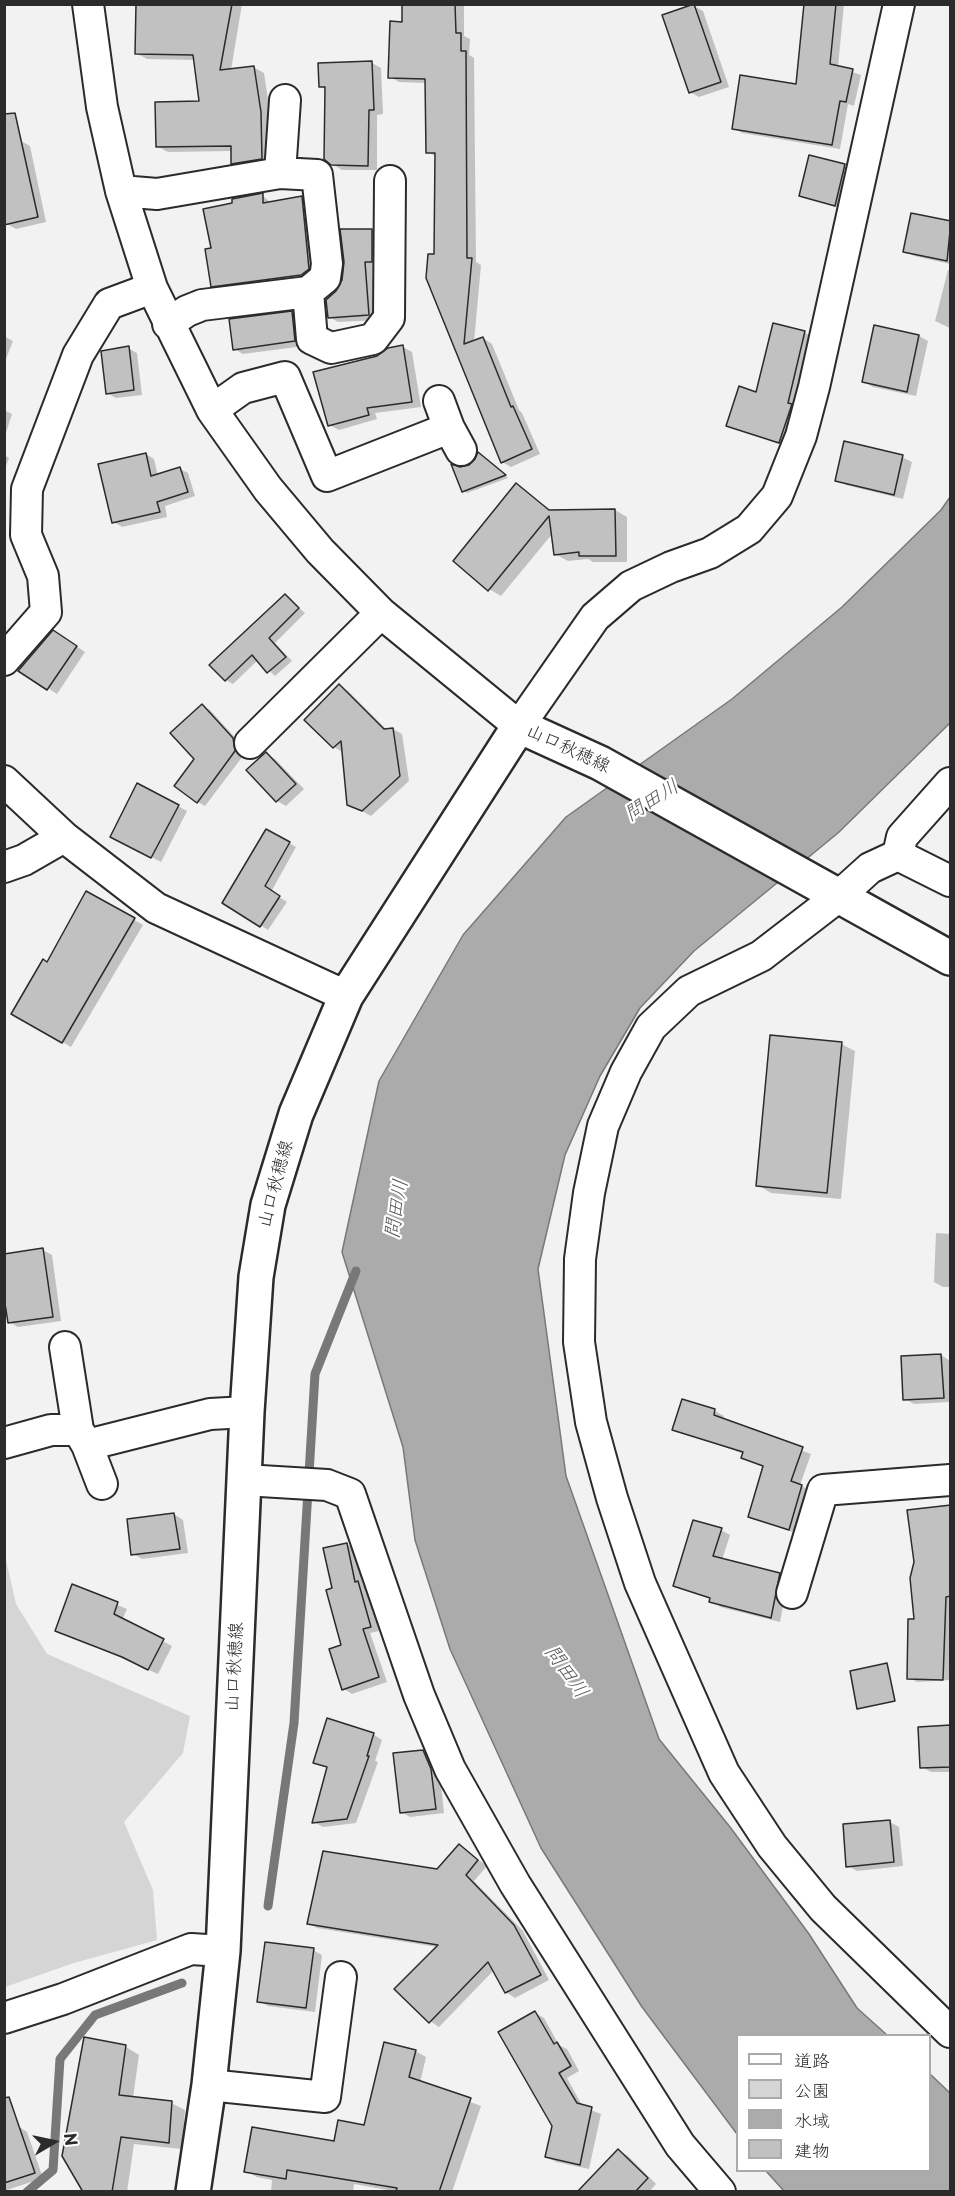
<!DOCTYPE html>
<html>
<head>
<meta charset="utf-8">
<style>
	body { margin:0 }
	#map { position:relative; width:955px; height:2196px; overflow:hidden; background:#f2f2f2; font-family:"Playpen Sans","Klee One",sans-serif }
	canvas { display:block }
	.frame { position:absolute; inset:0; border:6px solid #2b2b2b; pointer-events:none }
	.legend { position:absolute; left:736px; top:2034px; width:195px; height:138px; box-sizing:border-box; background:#fff; border:2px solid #aaa; margin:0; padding:8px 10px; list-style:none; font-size:18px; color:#2b2b2b }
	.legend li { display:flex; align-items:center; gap:12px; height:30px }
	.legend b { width:30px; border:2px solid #aaa }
	.north { position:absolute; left:24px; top:2112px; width:60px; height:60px; -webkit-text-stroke:4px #fff; paint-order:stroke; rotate:81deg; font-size:16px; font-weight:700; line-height:24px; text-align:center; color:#2b2b2b }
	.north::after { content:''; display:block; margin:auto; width:21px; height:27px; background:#2b2b2b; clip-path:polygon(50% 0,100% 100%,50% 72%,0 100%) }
</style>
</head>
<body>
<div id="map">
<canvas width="955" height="2196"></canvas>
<div class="frame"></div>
<ul class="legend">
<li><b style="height:8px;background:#fff"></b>道路</li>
<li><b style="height:16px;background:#d5d5d5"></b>公園</li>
<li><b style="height:16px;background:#ababab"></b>水域</li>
<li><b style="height:16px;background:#c1c1c1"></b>建物</li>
</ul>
<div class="north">N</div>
</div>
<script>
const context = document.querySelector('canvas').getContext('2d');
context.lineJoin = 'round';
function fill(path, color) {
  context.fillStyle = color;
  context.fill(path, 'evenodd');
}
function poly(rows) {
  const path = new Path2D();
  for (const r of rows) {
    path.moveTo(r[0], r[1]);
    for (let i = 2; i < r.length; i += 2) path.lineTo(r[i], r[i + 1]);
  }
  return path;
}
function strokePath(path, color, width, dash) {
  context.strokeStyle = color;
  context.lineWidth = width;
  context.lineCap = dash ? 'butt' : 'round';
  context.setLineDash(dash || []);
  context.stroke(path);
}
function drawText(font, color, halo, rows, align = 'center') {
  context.font = font + ' "Playpen Sans","Klee One",sans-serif';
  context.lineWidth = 4.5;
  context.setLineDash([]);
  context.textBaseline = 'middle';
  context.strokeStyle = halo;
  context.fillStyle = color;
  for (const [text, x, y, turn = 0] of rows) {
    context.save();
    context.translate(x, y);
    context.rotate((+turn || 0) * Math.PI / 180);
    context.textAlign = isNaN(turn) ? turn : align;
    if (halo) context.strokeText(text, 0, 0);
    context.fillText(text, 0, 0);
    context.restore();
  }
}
fill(poly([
	[4,1551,16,1604,47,1654,190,1716,183,1753,124,1822,153,1890,157,1940,74,1963,5,1987]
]), '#d5d5d5');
const water = poly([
	[950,497,950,723,838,833,694,951,640,1008,600,1076,565,1155,538,1269,566,1476,659,1739,730,1827,809,1934,857,2008,887,2035,738,2036,737,2134,642,2007,541,1848,450,1649,415,1540,403,1447,342,1252,379,1081,463,935,566,817,732,699,842,607,941,510,950,497],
	[930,2074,950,2093,950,2191,784,2191,766,2171,930,2170,930,2074]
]);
fill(water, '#ababab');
strokePath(water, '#787878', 1.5);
fill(poly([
	[138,4,242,4,231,70,253,67,264,73,271,119,272,164,242,169,232,163,232,151,168,152,157,146,200,103,195,60,147,59,136,53],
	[403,4,464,4,464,36,470,39,469,55,474,58,476,262,481,265,474,342,483,338,492,344,519,410,522,413,540,454,511,467,502,462,435,256,437,157,428,152,427,83,399,82,390,77,403,23],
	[806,4,844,4,838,67,861,75,854,106,848,104,840,149,742,133,734,128,798,86],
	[694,6,703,11,729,87,699,97,690,92],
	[372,63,381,68,383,114,377,115,377,170,342,170,332,164,326,90,321,86],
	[21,141,30,146,46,222,16,229,7,224],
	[811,157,845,166,854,171,844,210,801,195],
	[262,195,271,203,302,198,311,203,317,274,310,280,221,291,212,286,213,249,233,204],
	[950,223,950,264,914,256,905,251],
	[372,230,381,236,381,266,374,266,378,320,338,322,329,317,337,292],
	[948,270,950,270,950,328,935,321],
	[292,313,301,318,304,346,243,354,234,349],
	[804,332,813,338,788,447,728,425,757,394],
	[4,336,13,341,4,364],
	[919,336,928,341,916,396,873,387,864,382],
	[403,347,412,352,421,407,375,413,377,419,339,430,329,425,377,357],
	[128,348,137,353,142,395,116,398,107,393],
	[4,410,12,414,4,439],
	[146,454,154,459,158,476,180,469,188,473,195,496,165,506,167,517,122,527,114,522],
	[4,455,9,458,4,471],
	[482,456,508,478,467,493,463,491,460,469,469,467],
	[902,457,912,462,903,499,846,485,837,480],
	[516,485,552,511,615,510,627,517,627,562,593,562,588,559,568,561,555,554,553,533,501,596,489,589,455,561],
	[286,596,305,613,275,643,292,661,275,676,258,660,233,684,226,680,211,665],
	[63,637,85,652,57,694,21,670],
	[339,686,348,691,387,730,393,729,402,734,409,781,371,816,358,809,344,753,334,747],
	[202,706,210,710,241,744,243,756,205,806,198,802,196,759],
	[266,753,275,759,304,789,286,806,277,801],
	[178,806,187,811,161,862,121,841],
	[267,831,296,847,271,892,287,902,268,930,224,902],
	[87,893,143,925,71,1047,13,1013,48,964],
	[841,1044,855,1051,841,1199,771,1193,758,1185],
	[936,1233,950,1234,950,1287,943,1287,934,1282],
	[43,1250,52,1255,61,1321,18,1327,9,1322],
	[941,1355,950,1361,950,1402,914,1404,905,1399],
	[683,1401,715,1411,724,1416,723,1420,811,1454,800,1485,811,1491,798,1534,750,1517,764,1467,742,1457,744,1454,674,1429],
	[950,1508,950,1680,917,1682,908,1677,916,1620,915,1562],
	[174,1514,183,1520,188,1553,142,1559,133,1554],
	[721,1530,730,1535,722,1560,779,1575,788,1580,780,1622,720,1607,711,1599,675,1586],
	[347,1545,355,1549,363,1585,366,1587,379,1631,370,1633,387,1682,352,1694,344,1689,343,1646,334,1589],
	[73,1586,127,1609,122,1620,172,1646,158,1674,57,1630],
	[950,1727,950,1772,931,1772,922,1767],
	[373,1734,382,1740,375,1761,378,1762,356,1823,323,1827,314,1822,328,1768,315,1762],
	[423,1751,432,1757,440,1775,444,1813,410,1817,401,1812],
	[890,1822,899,1827,903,1866,857,1871,848,1866],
	[460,1846,487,1866,474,1881,523,1931,549,1980,515,1998,506,1992,494,1970,439,2027,430,2021,437,1947,317,1928,308,1923,438,1870],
	[313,1950,322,1955,315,2012,268,2006,259,2001],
	[535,2013,544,2018,559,2045,567,2049,579,2071,567,2078,583,2107,601,2114,589,2169,556,2162,547,2157,554,2126],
	[126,2047,139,2055,133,2098,171,2103,185,2110,182,2149,134,2144,127,2192,87,2192],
	[415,2051,426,2057,420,2083,481,2106,452,2192,398,2192,354,2184,353,2192,271,2192,272,2180,257,2177,246,2171,336,2143,366,2126],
	[18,2126,27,2132,43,2178,4,2191,4,2131],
	[619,2151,628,2156,656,2184,649,2192,600,2192]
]), '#0003');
strokePath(poly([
	[268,1906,294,1723,315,1374,356,1271],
	[27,2192,53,2170,60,2059,95,2015,182,1983]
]), '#787878', 9);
const building = poly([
	[136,4,232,4,220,70,254,66,261,112,262,159,231,164,231,146,156,147,155,102,199,101,193,55,135,54,136,4],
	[402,4,455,4,456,33,461,33,461,51,466,51,467,258,472,258,464,344,483,337,511,407,513,406,532,449,501,463,426,278,428,254,434,254,435,153,426,153,425,79,388,78,390,21,402,22,402,4],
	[694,4,721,82,689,93,662,15,694,4],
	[804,4,836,4,830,64,853,69,846,102,840,101,832,145,732,129,740,75,796,84,804,4],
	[372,61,374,110,369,110,368,166,331,165,324,159,325,87,319,87,318,63,372,61],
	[15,113,38,217,4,225,4,114,15,113],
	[809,155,845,164,835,206,799,196,809,155],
	[263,193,263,203,302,196,309,269,301,275,211,287,205,249,211,248,203,209,232,203,232,199,263,193],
	[911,213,951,221,947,261,903,252,911,213],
	[340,229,372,229,372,262,365,262,369,315,328,318,326,300,336,291,342,280,344,262,340,229],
	[292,311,295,341,233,350,229,319,292,311],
	[773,323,805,331,788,403,792,404,779,443,726,426,739,386,756,392,773,323],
	[874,325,919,335,907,392,862,382,874,325],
	[403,345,412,402,367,408,369,415,328,426,313,372,377,356,388,348,403,345],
	[129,346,134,390,106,394,101,351,129,346],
	[844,441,903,455,894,495,835,481,844,441],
	[478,452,506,475,462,492,451,464,460,467,469,465,475,459,478,452],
	[146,453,151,476,180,467,188,492,157,502,160,512,112,523,98,464,146,453],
	[516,483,549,510,615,509,616,556,579,556,579,552,554,555,549,516,488,591,453,561,516,483],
	[285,594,299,608,269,638,286,657,267,673,252,655,225,681,209,665,285,594],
	[53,630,77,646,47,690,18,671,53,630],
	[339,684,384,729,393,728,400,776,362,811,347,805,341,741,333,748,304,720,339,684],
	[202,704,233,738,235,751,197,803,174,786,194,759,170,733,202,704],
	[266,752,296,784,276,802,246,770,266,752],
	[137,783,179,805,151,858,110,837,137,783],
	[266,829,290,842,265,886,280,896,260,927,222,903,266,829],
	[86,891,135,918,62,1043,11,1014,43,959,47,962,86,891],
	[770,1035,842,1042,827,1193,756,1186,770,1035],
	[43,1248,53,1317,8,1323,4,1297,4,1254,43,1248],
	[941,1354,944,1398,903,1400,901,1356,941,1354],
	[682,1399,715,1409,714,1415,803,1447,791,1481,802,1485,789,1530,748,1517,763,1466,741,1458,743,1452,672,1430,682,1399],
	[951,1505,951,1596,946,1597,943,1680,907,1679,908,1619,914,1619,910,1578,914,1562,907,1510,951,1505],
	[174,1513,180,1549,131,1555,127,1519,174,1513],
	[693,1520,722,1528,713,1556,780,1573,771,1618,709,1602,710,1598,673,1586,693,1520],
	[347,1543,355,1582,358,1581,371,1627,363,1629,379,1677,342,1690,329,1649,341,1645,326,1590,332,1588,323,1548,347,1543],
	[72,1584,118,1602,114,1614,164,1639,148,1670,122,1657,55,1631,72,1584],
	[887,1663,895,1701,857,1709,850,1671,887,1663],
	[327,1718,374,1733,367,1756,369,1756,347,1819,312,1823,327,1767,313,1763,327,1718],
	[951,1725,951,1767,920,1768,918,1727,951,1725],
	[423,1750,431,1769,436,1809,400,1813,393,1753,423,1750],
	[890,1820,894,1862,846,1867,843,1824,890,1820],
	[459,1844,478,1860,466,1875,514,1925,541,1975,505,1993,488,1962,429,2023,394,1989,438,1945,307,1924,323,1851,437,1869,459,1844],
	[265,1942,314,1948,306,2008,257,2002,265,1942],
	[535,2011,554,2044,557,2042,571,2066,559,2073,577,2103,592,2107,580,2165,545,2157,552,2126,498,2032,535,2011],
	[84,2037,126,2045,119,2095,172,2101,169,2143,121,2137,112,2192,83,2192,62,2156,84,2037],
	[384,2042,416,2050,409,2077,471,2098,439,2192,396,2192,397,2188,287,2170,286,2179,244,2172,252,2127,334,2141,338,2120,364,2125,384,2042],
	[9,2097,35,2173,4,2183,4,2098,9,2097],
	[618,2149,648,2178,635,2192,577,2192,618,2149]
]);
fill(building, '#c1c1c1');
strokePath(building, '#2b2b2b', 1.5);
const minor = poly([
	[88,4,102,107,121,191,152,288,212,410,268,489,320,551,381,613,519,726,595,617,631,586,671,567,710,553,749,529,777,496,801,436,814,387,899,4],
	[280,173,285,100],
	[121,191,157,194,280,173,317,175,327,264,325,278,308,292,202,305,187,311,168,324],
	[308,292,312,339,331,348,373,339,389,318,390,181],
	[439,401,449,428],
	[212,410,243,388,285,377,327,476,449,428,461,450],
	[4,660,46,612,43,576,26,535,27,489,78,355,109,304,152,288],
	[250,743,381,613],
	[4,781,64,837,24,860,4,867],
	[64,837,156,908,346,996],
	[898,855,902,837,950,783],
	[950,881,898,855,870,868,839,896,761,956,689,991,651,1027,626,1072,603,1126,589,1193,580,1259,579,1342,591,1422,612,1498,640,1583,724,1773,772,1846,823,1908,950,2032],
	[65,1347,78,1430,87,1445,102,1484],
	[4,1443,51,1430,78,1430],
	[87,1445,210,1414,247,1412],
	[244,1480,327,1485,350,1494,419,1695,450,1769,515,1884,680,2145,720,2192],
	[792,1593,823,1490,950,1480],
	[4,2018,63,1999,191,1949,223,1951],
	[209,2085,325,2097,341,1977]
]);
const major = poly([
	[193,2192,209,2085,223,1951,247,1412,256,1277,268,1205,296,1114,346,996,519,726,600,763,950,958]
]);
strokePath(minor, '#2b2b2b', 34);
strokePath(major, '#2b2b2b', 38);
strokePath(minor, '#fff', 30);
strokePath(major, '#fff', 33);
drawText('18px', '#2b2b2b', '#fff', [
	["山口秋穂線",568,749,25],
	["山口秋穂線",276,1184,-75],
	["山口秋穂線",235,1667,-87]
]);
drawText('italic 20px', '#585858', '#fff', [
	["問田川",652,801,-32],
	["問田川",397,1209,-81],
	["問田川",566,1672,55]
]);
</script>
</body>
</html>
